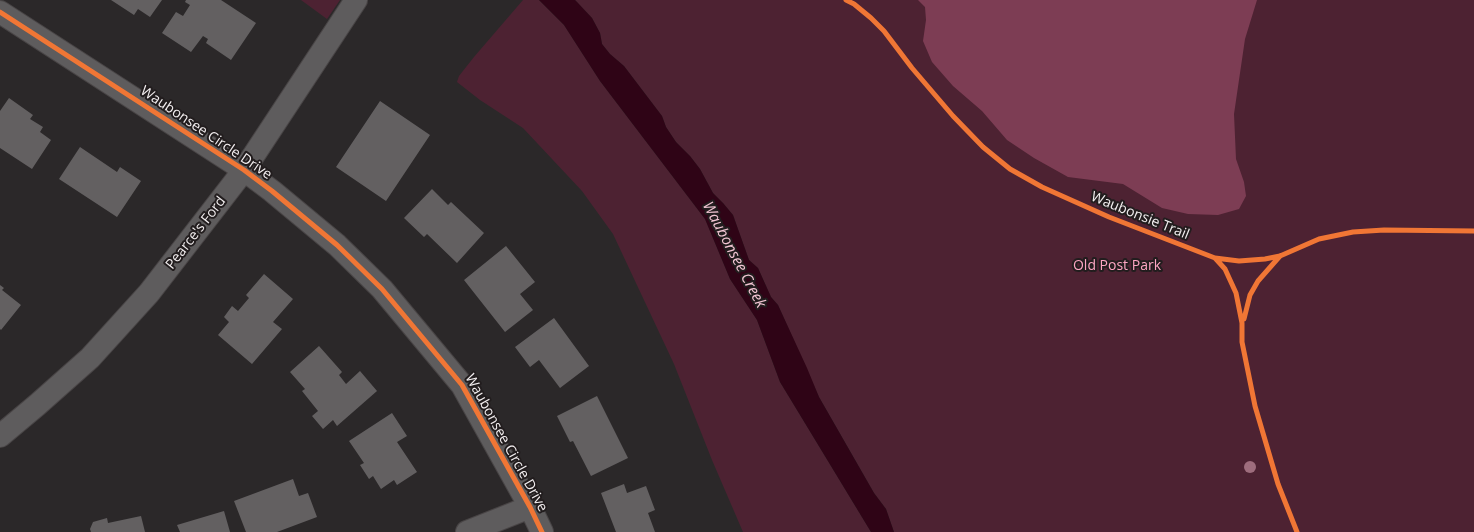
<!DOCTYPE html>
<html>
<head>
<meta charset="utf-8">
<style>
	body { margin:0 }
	canvas { display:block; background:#2b2829 }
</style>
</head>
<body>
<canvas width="1474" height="532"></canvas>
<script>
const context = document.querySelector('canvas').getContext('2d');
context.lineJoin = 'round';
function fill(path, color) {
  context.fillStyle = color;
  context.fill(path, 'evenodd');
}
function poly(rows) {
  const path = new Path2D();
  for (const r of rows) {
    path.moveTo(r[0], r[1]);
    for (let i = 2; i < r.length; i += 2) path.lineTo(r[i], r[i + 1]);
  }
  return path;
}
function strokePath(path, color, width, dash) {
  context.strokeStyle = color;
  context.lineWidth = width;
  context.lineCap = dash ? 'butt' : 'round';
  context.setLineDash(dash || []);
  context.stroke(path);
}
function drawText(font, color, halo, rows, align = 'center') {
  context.font = font + ' "Open Sans",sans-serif';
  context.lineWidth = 4;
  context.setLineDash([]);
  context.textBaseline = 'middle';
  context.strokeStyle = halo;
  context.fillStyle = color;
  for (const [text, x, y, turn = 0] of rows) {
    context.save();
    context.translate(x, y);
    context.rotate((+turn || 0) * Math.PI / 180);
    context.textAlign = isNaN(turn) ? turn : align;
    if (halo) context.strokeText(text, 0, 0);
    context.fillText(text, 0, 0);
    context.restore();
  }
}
fill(poly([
	[301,0,340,0,327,19],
	[523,0,539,0,564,25,600,81,705,219,730,279,757,320,780,382,871,532,743,532,712,460,674,364,613,234,582,191,523,128,480,100,457,82,459,76,474,57],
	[575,0,1474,0,1474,532,894,532,886,509,874,493,819,397,778,305,771,297,758,268,749,260,733,215,723,203,713,193,700,169,690,156,676,142,666,127,662,116,624,66,610,54,602,44,600,33,592,18]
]), '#4d2232');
fill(poly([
	[918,0,1257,0,1245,39,1234,114,1236,159,1244,182,1246,196,1239,209,1218,215,1188,214,1162,208,1123,184,1068,177,1034,158,1007,140,982,111,953,86,932,62,923,41,926,20,925,7]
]), '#7d3d54');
fill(poly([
	[539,0,575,0,577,2,592,18,600,33,602,44,610,54,624,66,662,116,666,127,676,142,690,156,700,169,713,193,723,203,733,215,749,260,758,268,771,297,778,305,807,368,819,397,874,493,886,509,894,532,871,532,780,382,757,320,730,279,705,219,600,81,564,25]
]), '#2f0416');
fill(poly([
	[111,0,162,0,150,17,138,9,134,15],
	[186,0,221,0,256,23,231,60,206,43,208,39,203,36,191,52,162,33,176,12,183,16,190,5,185,2],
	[9,98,33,115,30,119,43,127,40,132,51,140,32,169,0,148,0,111],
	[380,101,430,135,386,201,336,167],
	[80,147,117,172,120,167,141,181,117,217,59,179],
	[432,189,448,205,451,202,484,233,457,263,427,234,424,237,404,218],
	[506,246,535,282,520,294,533,310,505,332,464,280],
	[264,274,293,299,273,322,282,329,252,364,218,335,229,322,224,317,232,306,238,311,249,298,246,295],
	[0,285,4,288,2,290,21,305,1,330,0,329],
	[554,318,589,366,560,388,539,360,530,367,515,347],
	[319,346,342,372,339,375,346,384,360,371,377,391,337,426,333,420,323,429,312,416,318,411,302,391,305,389,290,372],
	[597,396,628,458,591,476,573,441,570,442,557,416],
	[392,413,407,436,397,442,417,472,397,485,394,480,381,489,373,476,369,479,360,465,364,463,349,441],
	[293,479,299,496,308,493,317,517,277,532,246,532,234,501],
	[624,484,627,493,646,486,655,510,648,513,655,532,616,532,601,493],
	[224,511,230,532,180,532,177,525],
	[141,516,145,532,91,532,90,529,93,522,107,518,108,523]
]), '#636061');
const minor = poly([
	[0,12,244,170,272,191,337,245,382,289,462,385,530,507,542,532],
	[0,436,37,405,90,358,149,293,244,170,356,0],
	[467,532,530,507]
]);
strokePath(minor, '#494546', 24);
strokePath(minor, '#5e5c5d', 22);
strokePath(poly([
	[846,0,854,4,871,18,884,31,912,68,953,116,983,147,1010,169,1042,187,1109,217,1215,258,1225,269,1236,293,1242,323,1242,342,1255,406,1278,484,1297,532],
	[0,12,244,170,272,191,337,245,382,289,462,385,530,507,542,532],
	[1215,258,1239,261,1265,259,1280,256,1319,239,1353,232,1384,230,1474,231],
	[1244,319,1250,295,1258,281,1280,256]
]), '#f07635', 5);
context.fillStyle = '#9e6d7d';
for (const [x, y] of [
	[1250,467]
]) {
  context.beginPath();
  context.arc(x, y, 6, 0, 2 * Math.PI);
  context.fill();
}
drawText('14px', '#f3eff0', '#221d1e', [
	["Waubonsee Circle Drive",206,133,34],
	["Waubonsie Trail",1140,216,22],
	["Pearce's Ford",196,233,-52],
	["Waubonsee Circle Drive",506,443,61]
]);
drawText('14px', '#fca5c2', '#221d1e', [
	["Old Post Park",1117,266]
]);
drawText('italic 15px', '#f3c6d4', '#221d1e', [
	["Waubonsee Creek",734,255,62]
]);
</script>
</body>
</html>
